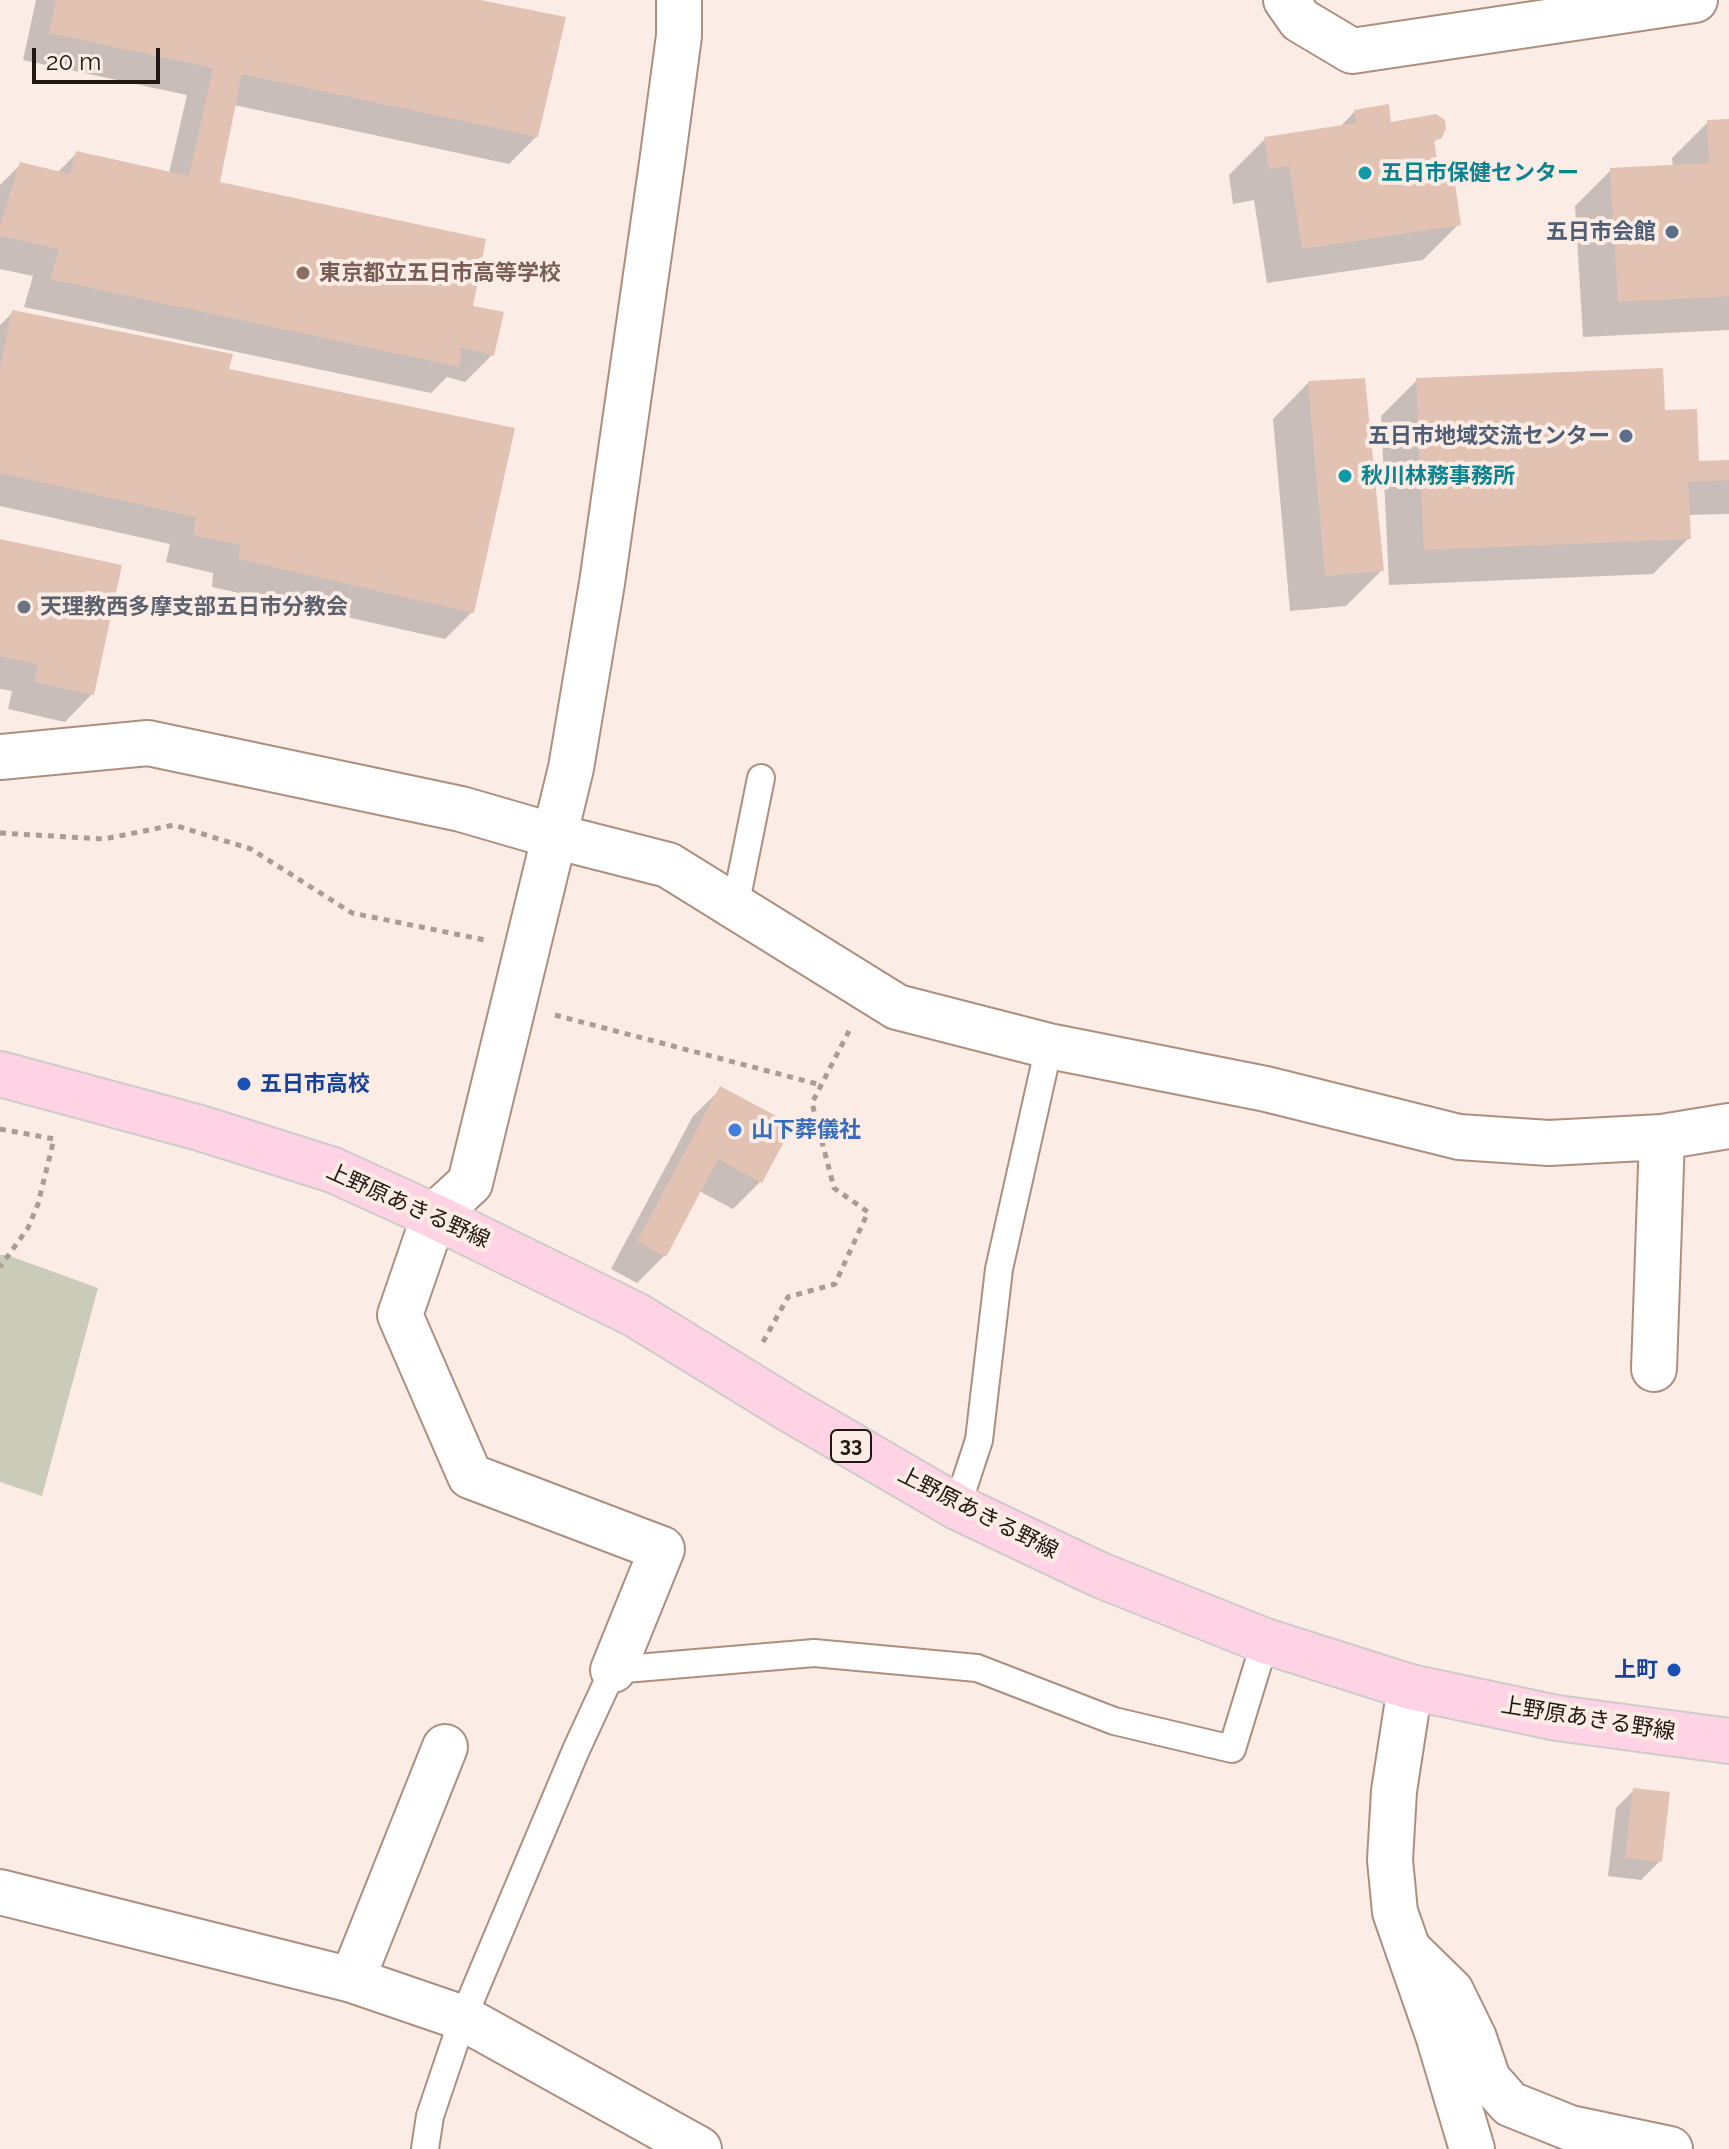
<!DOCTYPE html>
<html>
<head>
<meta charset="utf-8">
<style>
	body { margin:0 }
	#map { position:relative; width:1729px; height:2149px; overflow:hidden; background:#fbede6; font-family:Raleway,sans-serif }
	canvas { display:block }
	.scale { position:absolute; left:32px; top:48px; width:128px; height:36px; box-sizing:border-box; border:4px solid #221711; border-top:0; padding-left:10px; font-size:24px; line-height:28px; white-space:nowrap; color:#221711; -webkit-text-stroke:6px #fbede6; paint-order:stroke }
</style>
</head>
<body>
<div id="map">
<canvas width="1729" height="2149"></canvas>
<div class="scale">20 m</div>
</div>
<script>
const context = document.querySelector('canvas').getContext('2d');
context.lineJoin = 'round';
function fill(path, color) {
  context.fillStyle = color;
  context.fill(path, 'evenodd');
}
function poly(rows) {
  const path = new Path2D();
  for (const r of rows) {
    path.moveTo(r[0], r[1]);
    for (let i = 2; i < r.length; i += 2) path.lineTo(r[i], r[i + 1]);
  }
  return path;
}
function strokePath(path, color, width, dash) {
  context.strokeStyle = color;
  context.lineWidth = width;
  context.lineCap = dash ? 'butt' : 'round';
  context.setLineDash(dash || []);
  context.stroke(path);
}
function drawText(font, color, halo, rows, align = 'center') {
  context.font = font + ' Raleway,"Noto Sans JP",sans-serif';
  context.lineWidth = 8;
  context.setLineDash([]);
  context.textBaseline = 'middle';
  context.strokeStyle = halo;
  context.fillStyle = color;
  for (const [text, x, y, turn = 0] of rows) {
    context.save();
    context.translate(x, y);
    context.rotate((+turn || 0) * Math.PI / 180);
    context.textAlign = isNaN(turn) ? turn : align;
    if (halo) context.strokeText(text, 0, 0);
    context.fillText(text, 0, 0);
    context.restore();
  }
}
fill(poly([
	[0,1255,7,1255,98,1288,42,1496,0,1482]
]), '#caccb9');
fill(poly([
	[36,0,470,0,537,136,509,164,234,105,217,184,470,307,492,355,465,382,447,377,431,393,24,307,33,276,0,269,0,185,20,165,57,173,77,153,169,173,187,95,23,60],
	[1355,111,1439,137,1432,144,1438,181,1459,224,1423,260,1267,283,1254,200,1233,204,1229,175,1265,139,1339,128],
	[1729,121,1729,330,1583,337,1575,206,1611,170,1673,167,1672,158,1708,122],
	[13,312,472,612,445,639,212,587,213,573,166,562,170,544,0,506,0,325],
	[1417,380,1663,412,1697,464,1729,462,1729,514,1688,515,1689,538,1653,574,1389,585,1381,416],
	[1308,383,1382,570,1346,606,1290,611,1273,419],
	[0,541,92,694,65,722,8,709,12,691,0,689],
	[721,1089,760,1182,733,1209,699,1191,664,1256,637,1283,611,1269,693,1116],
	[1634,1790,1660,1861,1641,1880,1608,1876,1616,1808]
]), '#0003');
fill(poly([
	[56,0,480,0,566,17,538,137,242,74,220,182,486,239,473,306,504,312,494,356,461,347,460,367,50,279,59,249,0,236,0,226,20,162,70,174,76,151,189,176,213,68,49,33],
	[1389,104,1391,122,1436,114,1445,120,1446,129,1441,139,1434,140,1440,179,1454,177,1461,225,1302,249,1289,166,1269,169,1264,137,1356,123,1354,110],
	[1729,119,1729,296,1618,302,1610,168,1709,163,1707,120],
	[12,310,233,354,229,369,515,428,474,613,239,559,240,545,193,535,196,517,0,473,0,368],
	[1663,368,1665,410,1697,409,1699,461,1729,460,1729,480,1688,482,1691,539,1424,550,1416,378],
	[1365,378,1384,571,1325,576,1308,381],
	[0,539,122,565,94,695,34,682,38,664,0,656],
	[720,1086,793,1125,762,1183,718,1159,666,1257,637,1241],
	[1633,1788,1670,1792,1662,1862,1625,1858]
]), '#e2c2b2');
const service = poly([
	[735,907,761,778],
	[957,1507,979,1440,999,1269,1049,1046],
	[425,2149,430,2116,463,2018,576,1750,613,1670,814,1653,977,1668,1114,1721,1232,1749,1265,1641]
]);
const minor = poly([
	[1286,0,1300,20,1352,51,1695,0],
	[0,757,148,743,461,809,554,836,668,865,897,1007,1049,1046,1266,1089,1459,1137,1549,1143,1662,1137,1729,1126],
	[1654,1369,1662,1137],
	[613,1670,662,1549,470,1476,400,1315,434,1216,470,1183,571,768,602,583,662,163,679,36,679,0],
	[0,1892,352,1980,463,2018,699,2149],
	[1408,1949,1451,1991,1474,2038,1488,2079,1510,2104,1570,2128,1670,2149],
	[352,1980,445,1747]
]);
const tertiary = poly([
	[1410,1687,1394,1791,1390,1860,1395,1912,1438,2035,1472,2149]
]);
const primary = poly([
	[0,1074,200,1128,333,1170,434,1216,636,1315,789,1409,957,1507,1100,1575,1265,1641,1410,1687,1557,1718,1729,1741]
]);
strokePath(service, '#ad8f7f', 30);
strokePath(minor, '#ad8f7f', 48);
strokePath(tertiary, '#ad8f7f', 48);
strokePath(primary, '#cecccb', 48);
strokePath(poly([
	[0,833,104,839,174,825,251,849,352,913,485,940],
	[555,1015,821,1085],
	[0,1129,54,1139,38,1204,28,1228,0,1267],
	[763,1342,788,1297,835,1284,868,1212,834,1188,812,1103,851,1027]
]), '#a99c96', 5, [6, 6]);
strokePath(service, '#fff', 26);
strokePath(minor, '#fff', 44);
strokePath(tertiary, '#fff', 44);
strokePath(primary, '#ffd3e3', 44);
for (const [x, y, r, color] of [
	[1365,173,8,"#0f9aa8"],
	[1672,232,8,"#5c6f8a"],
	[303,273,8,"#8d6e63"],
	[1626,436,8,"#5c6f8a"],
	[1345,476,8,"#0f9aa8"],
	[24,607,8,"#6b7280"],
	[244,1084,8,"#1a4fb4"],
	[735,1130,8,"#3f7fe0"],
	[1674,1670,8,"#1a4fb4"]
]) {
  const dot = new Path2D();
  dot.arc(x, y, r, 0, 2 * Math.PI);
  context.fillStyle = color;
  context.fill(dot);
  strokePath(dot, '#fbede6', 3);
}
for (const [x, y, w] of [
	[851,1446,40]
]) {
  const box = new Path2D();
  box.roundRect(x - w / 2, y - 16, w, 32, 6);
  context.fillStyle = '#fbede6';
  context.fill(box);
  strokePath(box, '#221711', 2);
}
drawText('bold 20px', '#221711', null, [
	["33",851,1446]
]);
drawText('bold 22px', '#0d838f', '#fbede6', [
	["五日市保健センター",1381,173],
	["秋川林務事務所",1361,476]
], 'left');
drawText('bold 22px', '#4e5e75', '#fbede6', [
	["五日市会館",1656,232],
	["五日市地域交流センター",1610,436]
], 'right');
drawText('bold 22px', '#785e54', '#fbede6', [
	["東京都立五日市高等学校",319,273]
], 'left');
drawText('bold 22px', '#5b616d', '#fbede6', [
	["天理教西多摩支部五日市分教会",40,607]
], 'left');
drawText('bold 22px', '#164399', '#fbede6', [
	["五日市高校",260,1084],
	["上町",1658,1670,"right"]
], 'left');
drawText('bold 22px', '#366cbe', '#fbede6', [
	["山下葬儀社",751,1130]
], 'left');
drawText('22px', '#221711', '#fbede6', [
	["上野原あきる野線",408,1206,24],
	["上野原あきる野線",978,1513,27],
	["上野原あきる野線",1588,1719,9]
]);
</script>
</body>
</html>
